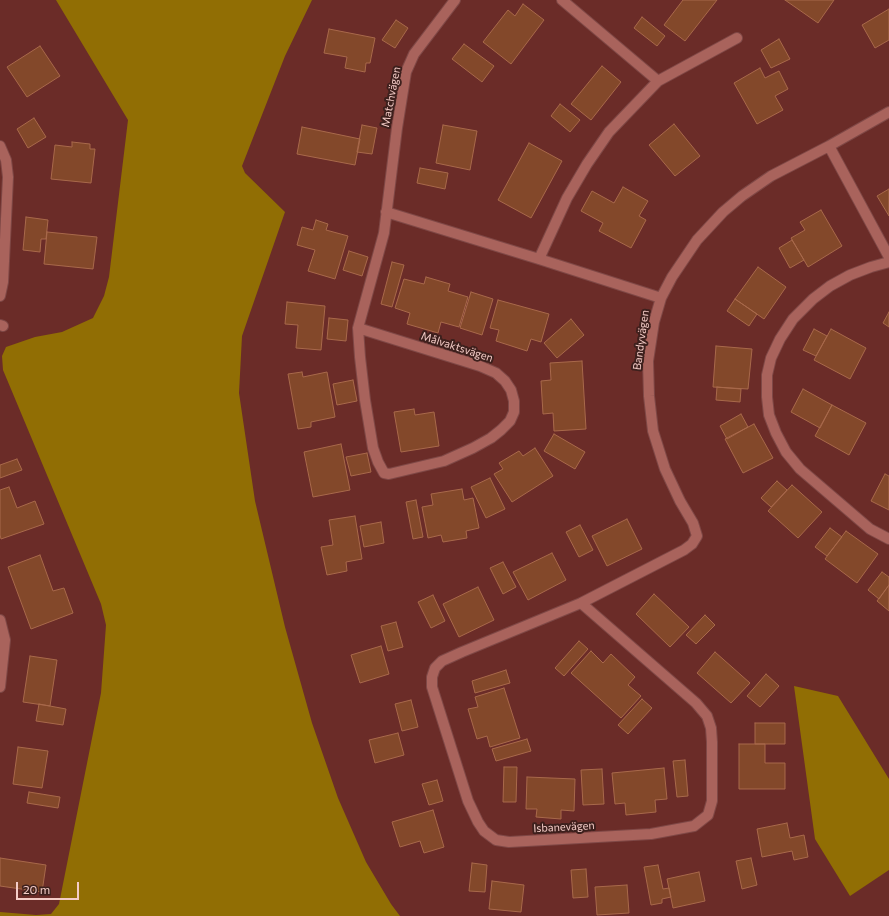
<!DOCTYPE html>
<html>
<head>
<meta charset="utf-8">
<style>
	body { margin:0 }
	#map { position:relative; width:889px; height:916px; overflow:hidden; background:#6b2c28; font-family:Commissioner,sans-serif }
	canvas { display:block }
	.scale { position:absolute; left:16px; top:882px; width:63px; height:18px; box-sizing:border-box; border:2px solid #f4ccc7; border-top:0; padding-left:5px; font-size:12px; line-height:14px; white-space:nowrap; color:#f4ccc7; -webkit-text-stroke:3px #3d201d; paint-order:stroke }
</style>
</head>
<body>
<div id="map">
<canvas width="889" height="916"></canvas>
<div class="scale">20 m</div>
</div>
<script>
const context = document.querySelector('canvas').getContext('2d');
context.lineJoin = 'round';
function fill(path, color) {
  context.fillStyle = color;
  context.fill(path, 'evenodd');
}
function poly(rows) {
  const path = new Path2D();
  for (const r of rows) {
    path.moveTo(r[0], r[1]);
    for (let i = 2; i < r.length; i += 2) path.lineTo(r[i], r[i + 1]);
  }
  return path;
}
function strokePath(path, color, width, dash) {
  context.strokeStyle = color;
  context.lineWidth = width;
  context.lineCap = dash ? 'butt' : 'round';
  context.setLineDash(dash || []);
  context.stroke(path);
}
function drawText(font, color, halo, rows, align = 'center') {
  context.font = font + ' Commissioner,sans-serif';
  context.lineWidth = 4;
  context.setLineDash([]);
  context.textBaseline = 'middle';
  context.strokeStyle = halo;
  context.fillStyle = color;
  for (const [text, x, y, turn = 0] of rows) {
    context.save();
    context.translate(x, y);
    context.rotate((+turn || 0) * Math.PI / 180);
    context.textAlign = isNaN(turn) ? turn : align;
    if (halo) context.strokeText(text, 0, 0);
    context.fillText(text, 0, 0);
    context.restore();
  }
}
fill(poly([
	[56,0,312,0,285,56,242,166,245,173,285,212,242,336,239,393,255,501,285,627,312,723,338,798,366,862,391,904,400,916,0,916,0,912,36,915,51,914,59,904,101,693,106,625,101,604,3,370,2,356,6,347,35,337,62,332,93,318,104,296,109,277,128,120],
	[794,686,838,696,889,779,889,870,850,896,815,839]
]), '#916e04');
const building = poly([
	[683,0,717,0,685,41,664,25,683,0],
	[785,0,834,0,818,23,785,0],
	[523,4,544,20,511,64,483,42,508,10,515,16,523,4],
	[889,9,889,40,875,48,862,25,889,9],
	[642,17,665,36,657,46,634,28,642,17],
	[396,20,408,28,395,48,382,40,396,20],
	[329,29,375,38,370,63,366,63,365,72,345,68,347,57,324,53,329,29],
	[779,39,790,59,771,68,761,50,779,39],
	[464,44,494,66,482,82,452,59,464,44],
	[40,46,60,76,27,97,7,67,40,46],
	[602,66,621,82,591,120,571,104,602,66],
	[760,68,765,78,779,71,788,89,775,96,783,110,757,124,734,83,760,68],
	[560,104,580,120,570,132,551,116,560,104],
	[34,118,46,137,28,148,17,129,34,118],
	[674,124,700,156,675,176,649,145,674,124],
	[362,125,377,128,372,154,357,152,362,125],
	[443,125,477,131,470,170,436,163,443,125],
	[302,127,360,139,355,165,297,154,302,127],
	[72,142,90,144,90,149,95,149,91,183,51,179,55,145,72,147,72,142],
	[529,143,562,161,531,218,498,200,529,143],
	[420,168,448,173,445,189,417,183,420,168],
	[623,187,648,201,639,216,646,220,631,248,599,231,603,223,581,211,592,191,614,203,623,187],
	[889,189,889,216,877,196,889,189],
	[821,210,842,246,808,267,791,238,805,230,800,222,821,210],
	[26,217,48,220,46,239,41,239,40,252,23,250,26,217],
	[316,220,328,224,326,230,348,236,335,279,308,271,315,250,297,245,302,227,313,230,316,220],
	[47,232,97,237,93,269,44,264,47,232],
	[792,240,804,260,790,268,779,248,792,240],
	[349,251,368,257,362,276,343,270,349,251],
	[392,262,404,265,392,307,381,304,392,262],
	[758,267,786,287,764,319,735,299,758,267],
	[426,277,450,284,448,291,468,297,459,327,441,322,438,333,407,324,410,313,395,308,404,279,424,284,426,277],
	[471,292,493,299,482,335,460,328,471,292],
	[735,299,757,314,749,326,727,311,735,299],
	[498,300,549,314,541,342,531,339,527,351,496,341,499,330,490,328,498,300],
	[287,302,325,306,321,350,296,348,298,325,285,324,287,302],
	[889,312,889,327,883,323,889,312],
	[329,318,348,320,346,341,327,339,329,318],
	[571,319,584,335,557,358,544,343,571,319],
	[814,329,827,336,816,356,803,350,814,329],
	[831,329,866,348,850,379,814,360,831,329],
	[716,346,752,349,748,389,713,387,716,346],
	[582,361,586,429,554,431,553,413,543,414,541,381,551,380,550,363,582,361],
	[302,372,303,377,327,372,335,417,311,422,311,427,298,429,288,374,302,372],
	[353,380,357,401,337,405,333,384,353,380],
	[717,387,741,389,740,402,716,400,717,387],
	[803,389,832,405,820,428,791,412,803,389],
	[832,405,866,423,849,455,815,436,832,405],
	[414,409,415,415,434,412,439,446,401,452,394,412,414,409],
	[741,414,748,427,727,439,720,426,741,414],
	[754,424,773,458,743,473,725,439,754,424],
	[554,434,585,452,575,469,544,451,554,434],
	[341,444,350,490,313,497,304,452,341,444],
	[535,448,553,476,512,502,494,474,503,469,499,463,519,451,523,456,535,448],
	[367,453,371,472,351,476,346,457,367,453],
	[17,459,22,470,0,478,0,465,17,459],
	[885,474,889,476,889,510,871,501,885,474],
	[490,478,505,509,486,518,471,487,490,478],
	[777,481,787,490,771,507,761,498,777,481],
	[792,485,822,512,798,538,768,511,792,485],
	[9,487,17,508,35,501,44,524,1,539,0,535,0,490,9,487],
	[462,489,464,500,473,498,479,528,466,531,467,538,443,542,441,535,428,538,422,507,433,505,431,494,462,489],
	[416,500,423,537,413,539,406,502,416,500],
	[355,516,362,559,346,562,347,571,327,575,321,547,333,545,329,520,355,516],
	[627,519,642,549,607,566,592,536,627,519],
	[381,522,384,543,364,547,360,526,381,522],
	[580,525,593,550,579,557,566,532,580,525],
	[830,528,842,537,827,556,815,547,830,528],
	[846,531,878,554,857,583,825,559,846,531],
	[552,553,566,580,528,600,513,572,552,553],
	[40,555,53,591,64,588,73,613,31,629,8,567,40,555],
	[503,562,516,587,503,594,490,568,503,562],
	[882,572,889,577,889,585,879,599,868,590,882,572],
	[889,585,889,611,877,601,889,585],
	[478,587,494,620,459,637,443,604,478,587],
	[654,594,689,627,670,647,636,614,654,594],
	[433,595,445,621,431,628,418,602,433,595],
	[705,615,715,625,696,644,686,635,705,615],
	[396,622,403,647,388,651,381,626,396,622],
	[579,641,588,649,564,676,555,668,579,641],
	[381,646,389,674,360,683,351,655,381,646],
	[591,651,603,663,611,654,635,677,628,685,641,696,621,718,571,673,591,651],
	[715,652,750,683,731,703,697,673,715,652],
	[30,656,57,660,50,706,23,702,30,656],
	[506,670,510,683,475,693,472,681,506,670],
	[766,674,779,686,760,707,747,696,766,674],
	[504,688,520,738,490,747,487,736,477,739,468,709,478,707,475,697,504,688],
	[642,699,652,708,628,734,618,725,642,699],
	[411,700,418,727,402,731,395,704,411,700],
	[39,704,66,709,63,725,36,721,39,704],
	[755,723,785,723,785,744,755,744,755,723],
	[398,733,404,755,375,763,369,740,398,733],
	[527,739,531,751,496,761,492,749,527,739],
	[739,744,765,744,765,763,785,763,785,789,739,789,739,744],
	[18,747,48,751,42,788,13,784,18,747],
	[685,760,688,796,677,797,673,761,685,760],
	[504,767,517,767,516,802,503,802,504,767],
	[664,768,667,799,655,800,656,812,626,815,625,803,615,804,612,773,664,768],
	[602,769,604,804,583,805,581,770,602,769],
	[527,777,575,779,574,811,561,810,561,819,536,817,537,809,526,809,527,777],
	[437,780,443,801,429,805,422,784,437,780],
	[29,792,60,797,58,808,27,803,29,792],
	[433,810,444,847,424,853,420,841,400,847,392,822,433,810],
	[787,823,790,838,804,835,808,857,794,860,792,851,762,857,757,829,787,823],
	[0,858,46,865,42,892,0,886,0,858],
	[751,858,757,885,742,889,736,861,751,858],
	[472,863,487,865,485,892,469,891,472,863],
	[658,865,663,889,669,888,671,897,662,899,662,903,651,905,644,867,658,865],
	[586,869,588,897,573,898,571,870,586,869],
	[699,872,705,901,673,908,667,879,699,872],
	[492,881,524,885,521,912,489,909,492,881],
	[627,885,629,913,597,915,595,887,627,885]
]);
fill(building, '#83482a');
strokePath(building, '#a8694b', 1);
const minor = poly([
	[658,81,737,38],
	[0,146,6,160,8,177,3,282,0,296],
	[829,146,889,257],
	[386,212,539,259,661,298],
	[539,259,567,198,587,164,609,132,658,81,562,0],
	[889,262,871,267,850,275,830,286,813,299,793,319,780,339,771,358,767,375,767,397,769,415,776,433,786,452,800,469,870,529,889,539],
	[0,325,3,326],
	[358,328,480,366,496,373,505,381,511,390,514,401,514,412,510,421,501,430,491,438,473,448,444,461,389,474,384,473,378,462,373,448,365,400,360,357,358,328,384,233,397,128,406,72,414,54,455,0],
	[581,603,696,703,707,716,711,728,712,742,712,801,708,815,694,826,651,834,509,842,496,840,484,831,478,822,468,801,432,687,432,677,435,668,442,661,462,652,581,603,684,550,692,544,697,536,693,523,680,501,665,469,653,431,649,396,648,361,654,322,661,298,672,277,697,240,723,212,742,196,771,176,829,146,889,112],
	[0,620,5,640,0,687]
]);
strokePath(minor, '#7f4846', 12);
strokePath(minor, '#a9635c', 10);
drawText('11px', '#f4ccc7', '#3d201d', [
	["Matchvägen",391,97,-79],
	["Bandyvägen",641,340,-82],
	["Målvaktsvägen",457,347,18],
	["Isbanevägen",564,827,-3]
]);
</script>
</body>
</html>
